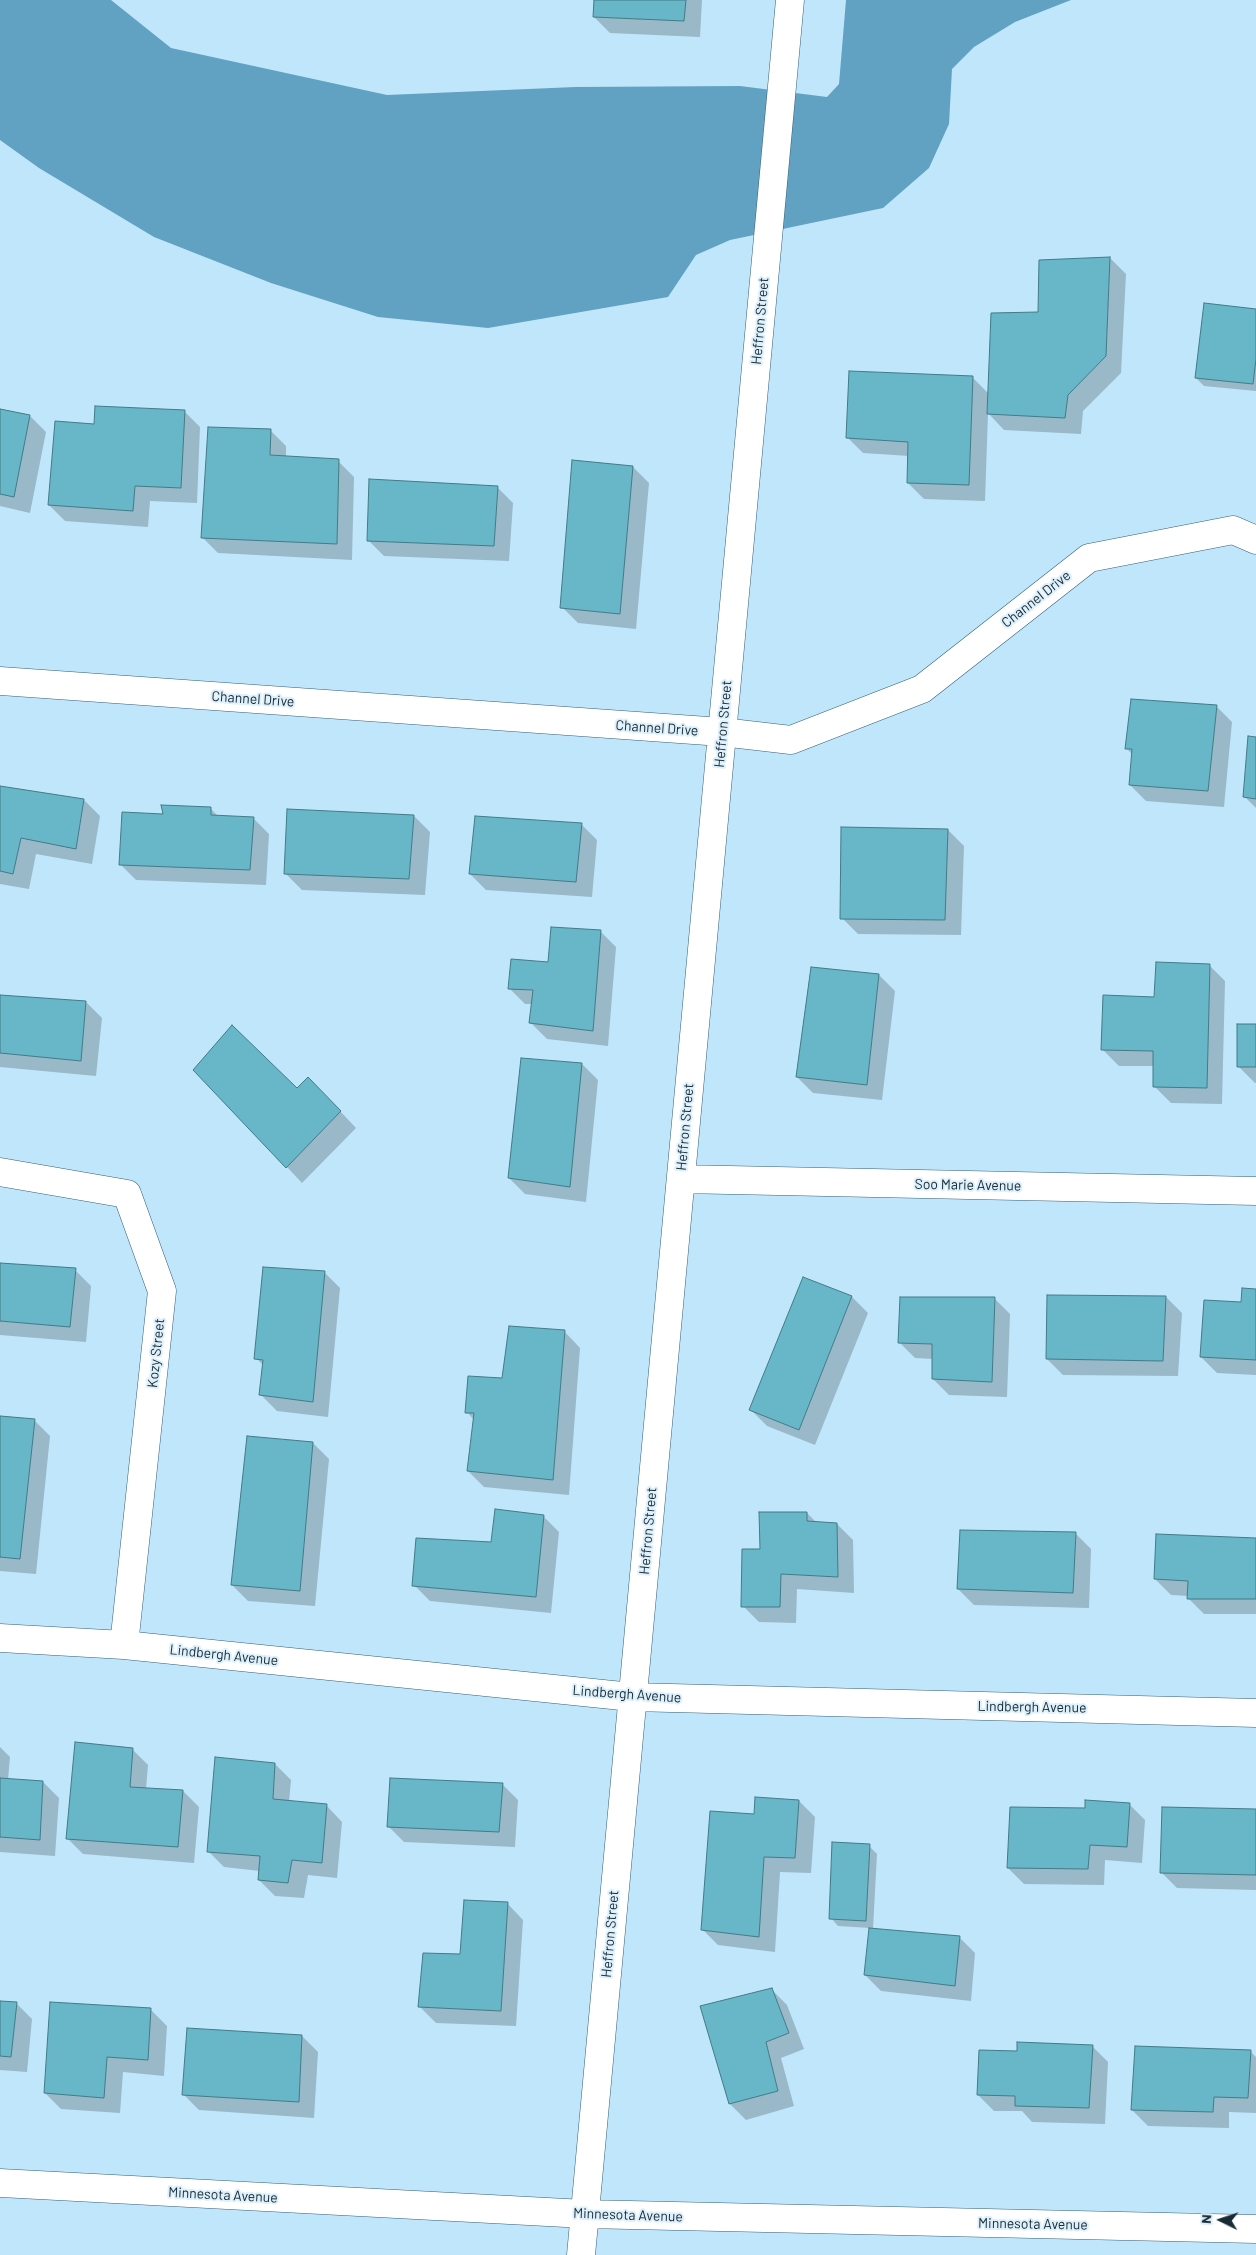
<!DOCTYPE html>
<html>
<head>
<meta charset="utf-8">
<style>
	body { margin:0 }
	#map { position:relative; width:1256px; height:2255px; overflow:hidden; background:#c0e6fb; font-family:Barlow,sans-serif }
	canvas { display:block }
	.north { position:absolute; left:1196px; top:2195px; width:50px; height:50px; -webkit-text-stroke:4px #ddf0fb; paint-order:stroke; rotate:274deg; font-size:14px; font-weight:700; line-height:20px; text-align:center; color:#182b35 }
	.north::after { content:''; display:block; margin:auto; width:18px; height:22px; background:#182b35; clip-path:polygon(50% 0,100% 100%,50% 72%,0 100%) }
</style>
</head>
<body>
<div id="map">
<canvas width="1256" height="2255"></canvas>
<div class="north">N</div>
</div>
<script>
const context = document.querySelector('canvas').getContext('2d');
context.lineJoin = 'round';
function fill(path, color) {
  context.fillStyle = color;
  context.fill(path, 'evenodd');
}
function poly(rows) {
  const path = new Path2D();
  for (const r of rows) {
    path.moveTo(r[0], r[1]);
    for (let i = 2; i < r.length; i += 2) path.lineTo(r[i], r[i + 1]);
  }
  return path;
}
function strokePath(path, color, width, dash) {
  context.strokeStyle = color;
  context.lineWidth = width;
  context.lineCap = dash ? 'butt' : 'round';
  context.setLineDash(dash || []);
  context.stroke(path);
}
function drawText(font, color, halo, rows, align = 'center') {
  context.font = font + ' Barlow,sans-serif';
  context.lineWidth = 4;
  context.setLineDash([]);
  context.textBaseline = 'middle';
  context.strokeStyle = halo;
  context.fillStyle = color;
  for (const [text, x, y, turn = 0] of rows) {
    context.save();
    context.translate(x, y);
    context.rotate((+turn || 0) * Math.PI / 180);
    context.textAlign = isNaN(turn) ? turn : align;
    if (halo) context.strokeText(text, 0, 0);
    context.fillText(text, 0, 0);
    context.restore();
  }
}
fill(poly([
	[0,0,111,0,171,48,387,95,575,87,740,86,827,97,839,84,846,0,1071,0,1015,22,974,47,952,69,949,124,929,168,883,208,730,240,696,255,668,297,488,328,378,317,271,283,154,237,39,168,0,140]
]), '#61a1c2');
fill(poly([
	[595,0,702,0,700,37,610,33,594,17],
	[1110,258,1126,274,1121,373,1083,411,1081,434,1004,430,988,413,985,501,924,499,908,483,909,456,863,453,847,437,972,377,989,394],
	[1256,310,1256,391,1204,386,1196,378],
	[0,410,30,416,46,432,30,513,0,506],
	[184,411,200,427,197,503,150,501,148,527,65,521,49,505,95,425],
	[270,430,286,446,286,458,338,461,354,477,352,560,218,553,202,537],
	[573,461,633,467,649,483,636,629,578,623,562,607],
	[497,487,513,503,509,561,384,556,368,540],
	[1216,706,1232,722,1224,807,1146,801,1130,785,1133,755,1126,748],
	[1256,738,1256,808,1244,796],
	[0,787,84,800,100,816,92,864,36,854,29,889,0,884],
	[210,808,219,817,253,818,269,834,266,885,136,880,120,864,164,815],
	[414,816,430,832,425,895,302,890,286,874],
	[581,824,597,840,592,897,486,890,470,874],
	[948,830,964,846,961,935,858,934,842,918],
	[600,931,616,947,608,1046,547,1039,531,1023,533,1004,525,1004,509,988],
	[1209,965,1225,981,1222,1104,1171,1103,1155,1087,1155,1066,1119,1066,1103,1050,1155,998],
	[879,975,895,991,882,1100,813,1093,797,1077],
	[0,996,86,1002,102,1018,96,1076,0,1067],
	[1256,1026,1256,1083,1255,1083,1239,1067],
	[582,1064,598,1080,586,1202,525,1194,509,1178],
	[297,1090,324,1094,356,1128,302,1183,287,1167],
	[0,1264,75,1270,91,1286,86,1342,0,1335],
	[324,1272,340,1288,328,1417,277,1411,261,1395,264,1366,256,1358],
	[804,1278,852,1297,868,1313,815,1445,767,1426,751,1410],
	[1256,1290,1256,1375,1217,1373,1201,1357,1242,1303],
	[1166,1297,1182,1313,1178,1376,1063,1375,1047,1359],
	[994,1298,1010,1314,1007,1397,949,1395,933,1379,933,1359,915,1358,899,1342],
	[564,1331,580,1348,569,1495,484,1487,468,1471,474,1420,467,1412,503,1380],
	[0,1417,34,1420,50,1436,36,1574,0,1571],
	[313,1443,329,1459,315,1606,248,1601,232,1585],
	[807,1513,816,1522,837,1524,853,1540,854,1593,797,1589,796,1623,759,1622,743,1606,761,1550],
	[543,1516,559,1532,551,1613,430,1601,414,1585],
	[1075,1533,1091,1549,1089,1608,974,1605,958,1589],
	[1256,1539,1256,1614,1204,1614,1188,1598,1189,1596,1171,1595,1155,1579],
	[0,1747,10,1757,8,1780,43,1782,59,1798,55,1856,0,1852],
	[132,1749,148,1765,146,1789,183,1791,199,1807,194,1863,83,1854,67,1838],
	[275,1764,291,1780,289,1802,326,1805,342,1822,337,1878,308,1875,304,1898,275,1896,259,1880,260,1871,224,1867,208,1851],
	[502,1784,518,1800,515,1847,404,1842,388,1826],
	[799,1801,815,1817,811,1873,780,1872,775,1952,718,1945,702,1929,755,1815],
	[1129,1804,1145,1820,1142,1863,1105,1860,1104,1885,1024,1884,1008,1868,1086,1810],
	[1256,1811,1256,1890,1177,1888,1161,1872],
	[869,1846,877,1854,873,1929,959,1937,975,1953,971,2001,881,1991,865,1975,870,1928,838,1926,831,1918],
	[507,1903,523,1920,516,2026,436,2023,420,2007],
	[771,1989,787,2005,804,2049,781,2058,794,2106,746,2120,730,2104],
	[0,2002,16,2003,32,2019,27,2072,0,2070],
	[151,2010,167,2026,164,2076,123,2072,120,2113,61,2109,45,2093],
	[302,2036,318,2052,314,2118,199,2110,183,2094],
	[1092,2046,1108,2062,1105,2124,1032,2122,1022,2111,994,2111,978,2095,1018,2052],
	[1250,2051,1256,2057,1256,2113,1229,2112,1229,2128,1148,2126,1132,2110]
]), '#0003');
const building = poly([
	[594,0,686,0,684,21,593,17,594,0],
	[1110,257,1106,356,1068,395,1065,418,987,414,991,313,1038,312,1039,260,1110,257],
	[1204,303,1256,309,1256,359,1253,384,1195,378,1204,303],
	[849,371,973,376,969,485,907,483,908,442,846,438,849,371],
	[95,406,185,410,181,488,135,486,133,511,48,505,55,421,94,424,95,406],
	[0,409,30,415,14,497,0,494,0,409],
	[208,427,271,429,270,455,339,459,337,544,201,538,208,427],
	[572,460,633,466,620,614,560,608,572,460],
	[369,479,498,486,494,546,367,541,369,479],
	[1131,699,1217,705,1208,791,1129,785,1132,749,1125,749,1131,699],
	[1248,736,1256,737,1256,799,1243,797,1248,736],
	[0,786,84,799,76,849,21,838,13,874,0,871,0,786],
	[161,805,211,807,211,815,254,817,250,870,119,865,122,812,163,814,161,805],
	[287,809,414,815,409,879,284,874,287,809],
	[475,816,582,823,576,882,469,874,475,816],
	[841,827,948,829,945,920,840,919,841,827],
	[551,927,601,930,593,1031,529,1023,533,990,508,989,511,959,548,962,551,927],
	[1156,962,1210,964,1207,1088,1153,1087,1153,1051,1101,1050,1103,995,1154,997,1156,962],
	[811,967,879,974,867,1085,796,1077,811,967],
	[0,995,86,1001,81,1061,0,1053,0,995],
	[1237,1024,1256,1024,1256,1067,1237,1067,1237,1024],
	[232,1025,297,1088,308,1077,341,1111,286,1168,193,1070,232,1025],
	[521,1058,582,1063,570,1187,508,1178,521,1058],
	[0,1263,76,1268,70,1327,0,1321,0,1263],
	[263,1267,325,1271,313,1402,259,1395,263,1360,254,1359,263,1267],
	[803,1277,852,1296,799,1430,749,1410,803,1277],
	[1242,1288,1256,1289,1256,1360,1200,1357,1204,1300,1241,1302,1242,1288],
	[1047,1295,1166,1296,1163,1361,1046,1359,1047,1295],
	[900,1297,995,1297,992,1382,932,1379,932,1344,898,1343,900,1297],
	[509,1326,565,1330,553,1480,467,1471,474,1413,465,1413,468,1376,502,1378,509,1326],
	[0,1416,35,1419,20,1559,0,1557,0,1416],
	[247,1436,313,1442,300,1591,231,1585,247,1436],
	[495,1509,544,1515,536,1597,412,1586,416,1538,491,1542,495,1509],
	[759,1512,807,1512,807,1521,837,1523,838,1577,781,1574,780,1607,741,1607,742,1549,760,1549,759,1512],
	[960,1530,1076,1532,1073,1593,957,1589,960,1530],
	[1156,1534,1256,1538,1256,1599,1187,1599,1188,1581,1154,1579,1156,1534],
	[75,1742,133,1748,130,1787,183,1790,178,1847,66,1839,75,1742],
	[215,1757,275,1763,273,1799,327,1804,322,1863,292,1860,288,1883,258,1880,260,1856,207,1852,215,1757],
	[0,1778,43,1781,40,1840,0,1837,0,1778],
	[390,1778,503,1783,499,1832,387,1827,390,1778],
	[755,1797,799,1800,795,1858,764,1857,759,1937,701,1930,710,1811,754,1814,755,1797],
	[1085,1800,1130,1803,1127,1847,1090,1845,1088,1869,1007,1868,1010,1807,1085,1808,1085,1800],
	[1162,1807,1256,1809,1256,1875,1160,1873,1162,1807],
	[832,1842,870,1844,866,1921,829,1919,832,1842],
	[464,1900,508,1902,501,2011,418,2007,423,1953,460,1954,464,1900],
	[869,1928,960,1936,955,1986,864,1975,869,1928],
	[772,1988,789,2033,766,2042,778,2091,729,2104,700,2006,772,1988],
	[0,2001,17,2002,11,2057,0,2056,0,2001],
	[50,2002,151,2008,148,2060,107,2057,104,2098,44,2093,50,2002],
	[187,2028,302,2035,299,2102,182,2095,187,2028],
	[1017,2042,1093,2045,1089,2108,1015,2106,1015,2096,977,2095,979,2050,1017,2051,1017,2042],
	[1135,2046,1251,2050,1248,2098,1214,2097,1213,2112,1131,2110,1135,2046]
]);
fill(building, '#67b7c8');
strokePath(building, '#427b86', 1);
const minor = poly([
	[0,681,722,732,791,740,922,689,1089,558,1233,530,1256,540],
	[0,1172,127,1194,162,1291,124,1645],
	[681,1179,1256,1191],
	[0,1638,124,1645,632,1697,1256,1713],
	[0,2183,585,2214,1256,2229],
	[581,2255,790,0]
]);
strokePath(minor, '#325f76', 29);
strokePath(minor, '#fff', 28);
drawText('14px', '#182b35', '#ddf0fb', [
	["Heffron Street",760,321,-85],
	["Channel Drive",1036,599,-38],
	["Channel Drive",253,699,4],
	["Heffron Street",723,724,-85],
	["Channel Drive",657,728,4],
	["Heffron Street",685,1127,-85],
	["Soo Marie Avenue",968,1185,1],
	["Kozy Street",156,1353,-84],
	["Heffron Street",648,1531,-85],
	["Lindbergh Avenue",224,1655,6],
	["Lindbergh Avenue",627,1694,4],
	["Lindbergh Avenue",1032,1707,1],
	["Heffron Street",610,1934,-85],
	["Minnesota Avenue",223,2195,3],
	["Minnesota Avenue",628,2215,2],
	["Minnesota Avenue",1033,2224,1]
]);
</script>
</body>
</html>
